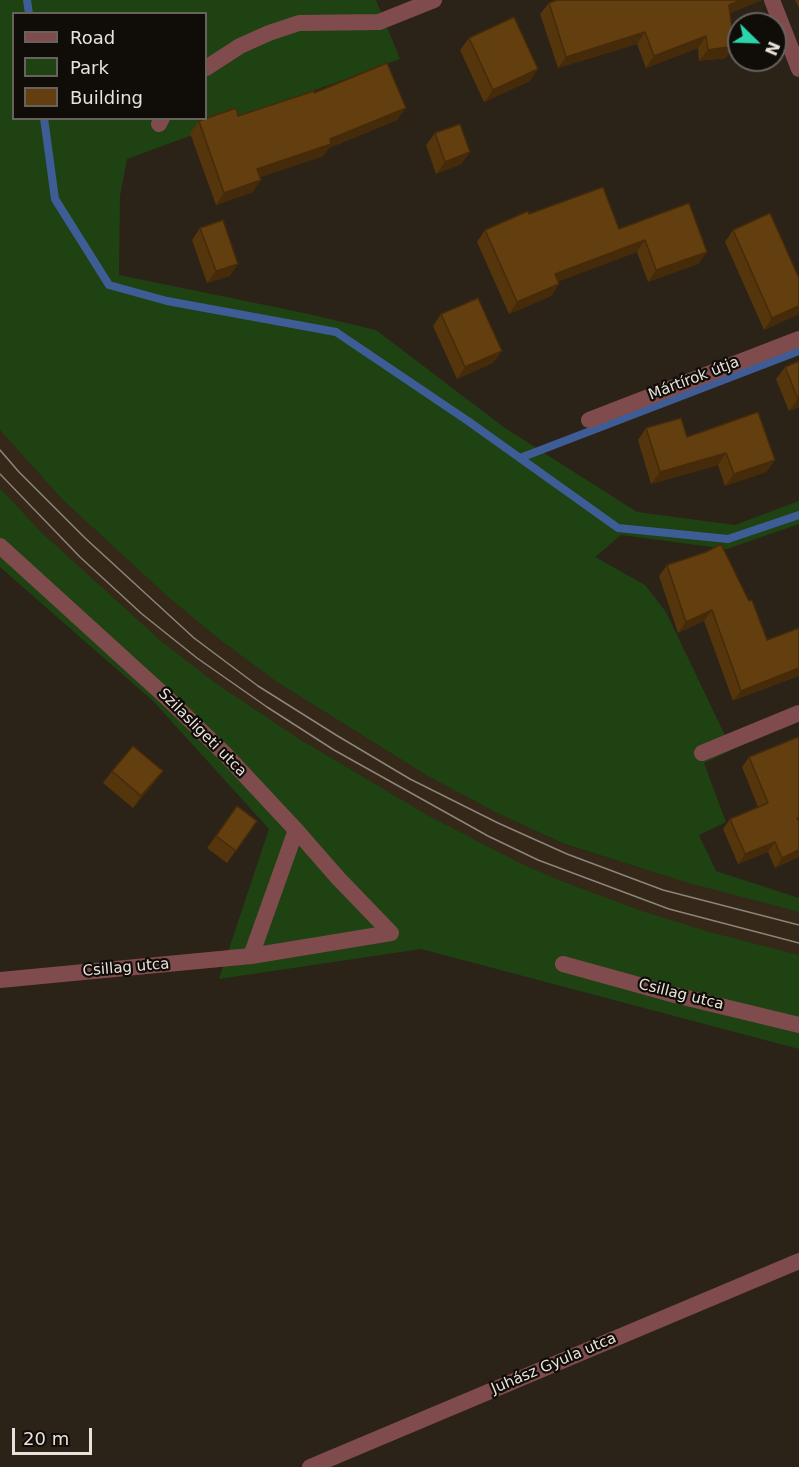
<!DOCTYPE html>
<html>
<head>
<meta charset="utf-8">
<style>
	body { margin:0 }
	#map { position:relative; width:799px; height:1467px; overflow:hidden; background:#2b2218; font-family:"DejaVu Sans",sans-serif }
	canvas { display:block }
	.legend { position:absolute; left:12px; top:12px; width:195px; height:108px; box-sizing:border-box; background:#100c08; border:2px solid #67625d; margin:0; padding:8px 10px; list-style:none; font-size:18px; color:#e9e2dc }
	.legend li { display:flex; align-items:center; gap:12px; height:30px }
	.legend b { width:30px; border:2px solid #67625d }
	.north { position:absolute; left:727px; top:12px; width:60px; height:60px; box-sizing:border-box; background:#100c08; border:2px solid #67625d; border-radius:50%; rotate:113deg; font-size:16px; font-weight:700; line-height:24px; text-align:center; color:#e9e2dc }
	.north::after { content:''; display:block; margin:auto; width:21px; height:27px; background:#2ad5ac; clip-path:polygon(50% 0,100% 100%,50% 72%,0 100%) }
	.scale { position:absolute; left:12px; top:1428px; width:80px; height:27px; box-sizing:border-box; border:3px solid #e9e2dc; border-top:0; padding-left:8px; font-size:18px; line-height:21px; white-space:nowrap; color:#e9e2dc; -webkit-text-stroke:4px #100c08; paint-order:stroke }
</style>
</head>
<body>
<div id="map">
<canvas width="799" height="1467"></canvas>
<ul class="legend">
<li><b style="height:8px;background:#804b4d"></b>Road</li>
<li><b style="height:16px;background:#1f4213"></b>Park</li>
<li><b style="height:16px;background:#633e0e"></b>Building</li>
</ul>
<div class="north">N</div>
<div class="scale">20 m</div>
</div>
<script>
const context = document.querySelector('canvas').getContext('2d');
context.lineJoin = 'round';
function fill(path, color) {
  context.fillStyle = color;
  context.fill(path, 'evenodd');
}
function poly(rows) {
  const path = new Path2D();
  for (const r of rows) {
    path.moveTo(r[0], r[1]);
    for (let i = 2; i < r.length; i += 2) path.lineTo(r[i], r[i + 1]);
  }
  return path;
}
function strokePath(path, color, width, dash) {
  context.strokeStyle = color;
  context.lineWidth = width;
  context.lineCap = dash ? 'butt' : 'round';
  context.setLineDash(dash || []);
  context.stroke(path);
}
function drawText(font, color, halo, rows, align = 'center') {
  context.font = font + ' "DejaVu Sans",sans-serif';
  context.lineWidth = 4.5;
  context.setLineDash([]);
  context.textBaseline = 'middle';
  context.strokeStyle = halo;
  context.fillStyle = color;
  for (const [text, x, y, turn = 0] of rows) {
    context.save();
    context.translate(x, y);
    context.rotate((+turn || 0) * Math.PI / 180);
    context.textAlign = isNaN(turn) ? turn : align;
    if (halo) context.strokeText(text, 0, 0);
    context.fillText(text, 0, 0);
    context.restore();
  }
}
fill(poly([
	[0,430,62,499,167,596,219,639,277,682,428,776,497,813,561,843,688,883,799,912,799,955,710,932,639,910,559,880,520,863,429,816,301,740,214,682,161,641,40,531,0,488]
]), '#362819');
fill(poly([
	[0,0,376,0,400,59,127,159,120,196,119,275,309,314,376,330,505,428,637,512,735,525,799,501,799,524,727,549,621,535,595,557,645,585,666,612,732,750,704,763,726,822,699,835,716,871,799,898,799,912,688,883,562,843,497,813,428,776,277,682,219,639,167,596,62,499,0,430],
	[14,14,206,14,206,118,14,118],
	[0,488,40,531,161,641,214,682,301,740,429,816,520,863,559,880,639,910,710,932,799,955,799,1049,421,949,219,979,269,829,153,701,0,567]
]), '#1f4213');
strokePath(poly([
	[27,0,29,14],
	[44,118,55,199,109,285,167,301,336,332,468,421,618,528,728,539,799,515],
	[520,458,799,351]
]), '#3e5d96', 8);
strokePath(poly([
	[772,0,799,69],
	[206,68,240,46,269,33,299,23,379,22,434,0],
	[159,124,162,118],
	[589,420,799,339],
	[0,546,166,697,225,754,296,830,338,878,391,933],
	[702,753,799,713],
	[251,956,296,830],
	[563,964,675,995,799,1025],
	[0,980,251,956,391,933],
	[310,1467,799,1261]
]), '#804b4d', 16);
strokePath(poly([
	[0,450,19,472,85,538,194,638,258,686,336,735,410,779,498,823,567,854,663,890,799,925],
	[0,474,80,557,142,614,197,658,267,707,334,750,488,836,538,860,669,909,799,943]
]), '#8d857d', 1.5);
fill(poly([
	[557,0,762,0,730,13,726,58,699,61,698,48,646,68,637,44,558,68,540,14,549,3],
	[795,0,799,0,799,8],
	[469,38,530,81,484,102,460,50],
	[314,93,397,120,329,148,323,156,260,177,253,192,216,205,190,133,199,121,238,116],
	[435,133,470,152,461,164,436,174,426,145],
	[529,214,619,229,707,252,698,264,648,282,637,252,558,281,559,284,551,296,509,314,477,242,485,230],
	[200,228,230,276,207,283,192,240],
	[733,230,799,314,764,330,725,242],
	[441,314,502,351,493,363,457,379,433,326],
	[799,361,799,407,789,411,776,379,785,367],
	[646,428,687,437,775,460,766,472,725,486,718,465,651,484,638,440],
	[667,565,767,640,799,628,733,701,704,621,678,633,659,576],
	[749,757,799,857,775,868,768,852,738,864,723,829,730,819,758,807,742,767],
	[112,771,163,771,154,783,133,808,103,783],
	[237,806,257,821,227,863,207,848]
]), '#55350c');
fill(poly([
	[742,0,762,0,721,17,729,5],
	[645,32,637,44,558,68,566,57],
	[706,36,698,48,646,68,654,56],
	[734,46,726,58,699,61,708,50],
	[538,69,530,81,484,102,493,90],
	[406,108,397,120,329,148,323,156,249,181,257,169],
	[470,152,461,164,436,174,445,162],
	[261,180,253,192,216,205,224,193],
	[645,240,637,252,547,286,555,274],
	[707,252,698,264,648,282,656,270],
	[238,264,230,276,207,283,216,271],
	[559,284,551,296,509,314,517,302],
	[799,306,799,314,764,330,772,318],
	[502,351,493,363,457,379,465,367],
	[799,398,799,407,789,411,798,399],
	[726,453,718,465,651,484,660,472],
	[775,460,766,472,725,486,734,474],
	[712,610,704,621,678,633,686,622],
	[799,668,799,676,733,701,741,691],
	[163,771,154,783,133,808,141,796],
	[775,842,768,852,738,864,745,854],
	[799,850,799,857,775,868,782,858]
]), '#452b0a');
const building = poly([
	[557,0,741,0,729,5,734,46,708,50,706,36,654,56,645,32,566,57,549,3,557,0],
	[514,17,538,69,493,90,469,38,514,17],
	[387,63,406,108,330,139,331,144,257,169,261,180,224,193,199,121,236,108,238,116,314,91,314,93,387,63],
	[460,124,470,152,445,162,435,133,460,124],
	[603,187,619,229,689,203,707,252,656,270,645,240,555,274,559,284,517,302,485,230,528,211,529,214,603,187],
	[770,213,799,278,799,306,772,318,733,230,770,213],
	[223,220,238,264,216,271,200,228,223,220],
	[478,298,502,351,465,367,441,314,478,298],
	[799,361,799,398,798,399,785,367,799,361],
	[758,412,775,460,734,474,726,453,660,472,646,428,681,418,687,437,758,412],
	[721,544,749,601,752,600,767,640,799,628,799,668,741,691,712,610,686,622,667,565,706,552,721,544],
	[798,737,799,741,799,818,797,818,799,822,799,850,782,858,775,842,745,854,730,819,768,803,749,757,798,737],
	[133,746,163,771,141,796,112,771,133,746],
	[237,806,257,821,236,851,216,836,237,806]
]);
fill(building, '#633e0e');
strokePath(building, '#452b0a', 1.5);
drawText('15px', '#e9e2dc', '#100c08', [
	["Mártírok útja",694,379,-21],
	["Szilasligeti utca",202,733,45],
	["Csillag utca",126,968,-5],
	["Csillag utca",681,995,14],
	["Juhász Gyula utca",554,1364,-23]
]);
</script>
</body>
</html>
